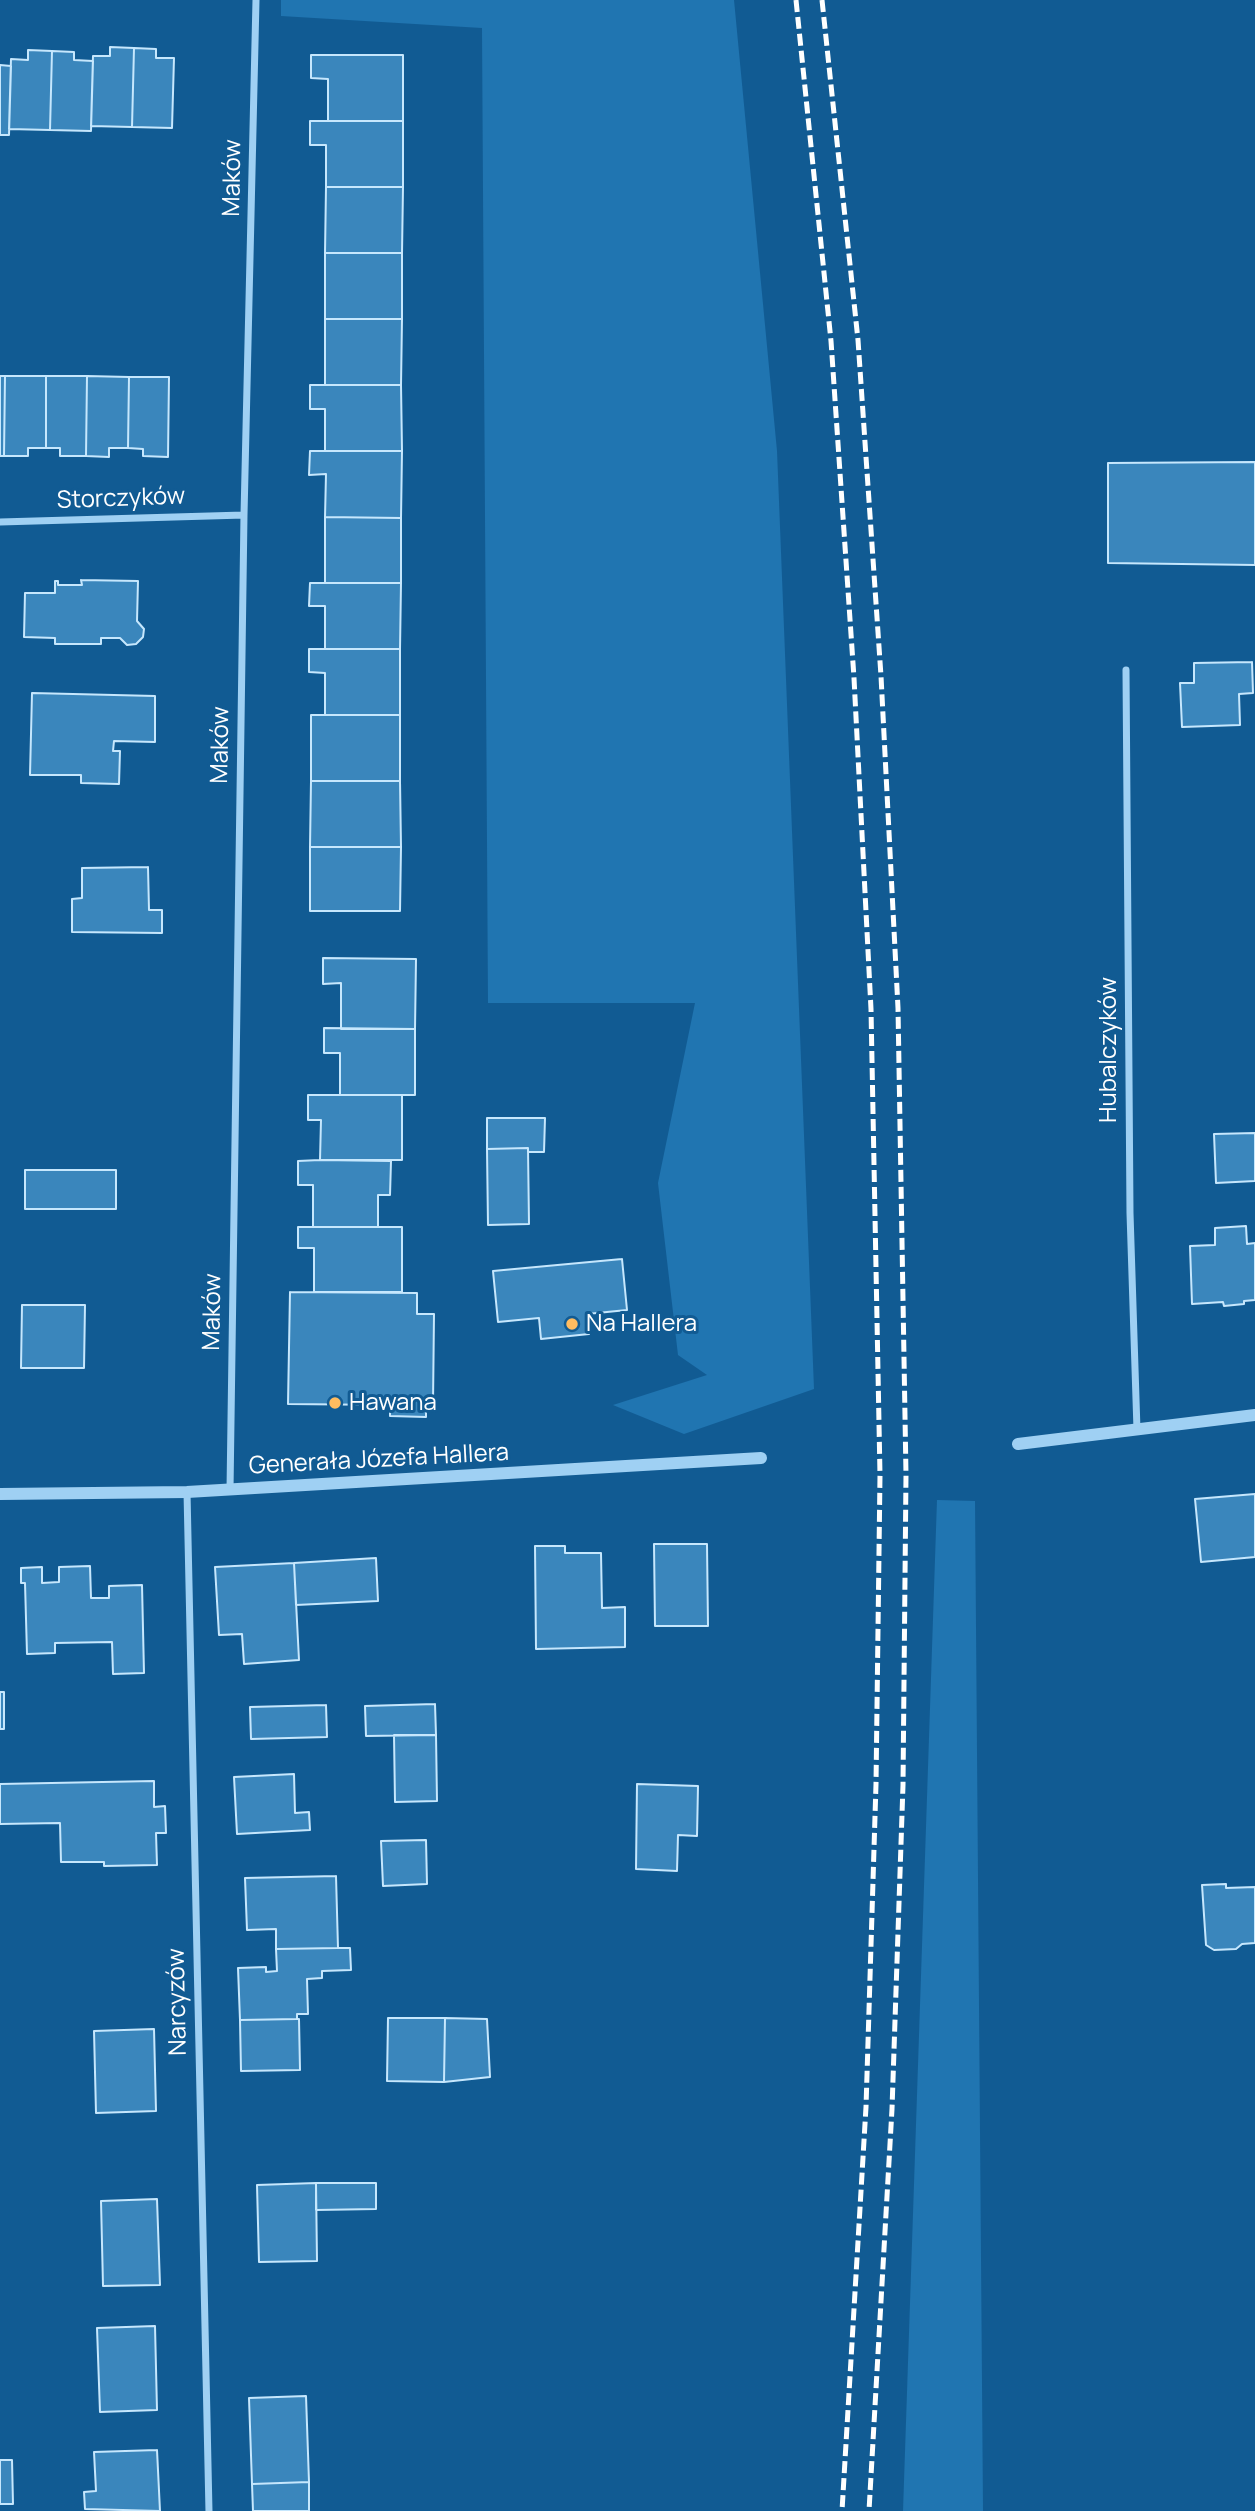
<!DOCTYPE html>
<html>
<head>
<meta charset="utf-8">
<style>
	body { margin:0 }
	canvas { display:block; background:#115b93 }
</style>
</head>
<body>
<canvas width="1255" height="2511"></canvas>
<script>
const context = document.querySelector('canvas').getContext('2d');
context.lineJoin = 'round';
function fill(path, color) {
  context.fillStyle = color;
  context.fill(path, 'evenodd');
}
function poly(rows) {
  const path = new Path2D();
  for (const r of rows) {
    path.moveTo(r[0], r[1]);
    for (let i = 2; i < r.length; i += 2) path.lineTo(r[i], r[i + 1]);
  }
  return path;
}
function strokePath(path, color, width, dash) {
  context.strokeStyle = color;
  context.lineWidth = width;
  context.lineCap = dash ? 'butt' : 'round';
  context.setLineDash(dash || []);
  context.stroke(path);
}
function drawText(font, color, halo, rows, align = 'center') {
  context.font = font + ' Manrope,sans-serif';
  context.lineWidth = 6;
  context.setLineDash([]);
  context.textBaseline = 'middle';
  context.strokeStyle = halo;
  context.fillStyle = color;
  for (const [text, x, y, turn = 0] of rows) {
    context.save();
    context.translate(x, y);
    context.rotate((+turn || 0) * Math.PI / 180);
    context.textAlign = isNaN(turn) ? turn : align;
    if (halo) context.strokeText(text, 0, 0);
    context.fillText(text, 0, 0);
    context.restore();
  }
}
fill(poly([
	[281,0,734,0,777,451,814,1389,684,1434,613,1405,707,1375,678,1355,658,1183,695,1003,488,1003,482,28,281,16],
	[937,1500,975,1501,983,2511,903,2511]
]), '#2075b1');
const building = poly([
	[110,47,134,48,132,127,91,126,93,56,110,56,110,47],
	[134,48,156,49,156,58,174,58,172,128,132,127,134,48],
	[28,50,52,51,50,130,9,129,11,59,28,60,28,50],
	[52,51,74,52,74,60,93,61,91,131,50,130,52,51],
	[311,55,403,55,403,121,328,121,328,79,311,78,311,55],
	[0,65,11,66,9,135,0,135,0,65],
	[310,121,403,121,403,187,326,187,326,145,310,145,310,121],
	[326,187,403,187,402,253,325,253,326,187],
	[325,253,402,253,402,319,325,319,325,253],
	[325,319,402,319,401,385,325,385,325,319],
	[0,376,5,376,4,456,0,456,0,376],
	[5,376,46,376,46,448,28,448,28,456,4,456,5,376],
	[46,376,87,376,86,456,60,456,60,448,46,448,46,376],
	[87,376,129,377,128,448,109,448,109,457,86,456,87,376],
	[129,377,169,377,168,457,143,456,143,449,128,448,129,377],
	[310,385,401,385,402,451,325,451,325,409,310,409,310,385],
	[310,451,402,451,401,518,325,517,326,474,309,475,310,451],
	[1255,462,1255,565,1108,563,1108,463,1255,462],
	[325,517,401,518,401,583,325,583,325,517],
	[81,580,138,581,137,621,144,629,143,637,136,644,127,645,120,638,101,638,101,644,55,644,55,638,24,637,25,593,55,593,55,581,58,581,58,585,82,585,81,580],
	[310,583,401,583,400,649,325,649,325,606,309,606,310,583],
	[309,649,400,649,400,715,325,715,325,673,309,672,309,649],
	[1252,662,1253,693,1239,694,1240,725,1182,727,1180,683,1194,683,1194,663,1252,662],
	[32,693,155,696,155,742,114,741,113,751,120,751,119,784,81,783,81,775,30,775,32,693],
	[311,715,400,715,400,781,311,781,311,715],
	[311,781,400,781,401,847,310,847,311,781],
	[310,847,401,847,400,911,310,911,310,847],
	[148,867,149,910,162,910,162,933,72,932,72,899,82,898,82,868,148,867],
	[323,958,416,959,415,1029,341,1029,341,983,323,984,323,958],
	[324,1028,415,1029,415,1095,340,1095,340,1053,324,1053,324,1028],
	[308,1095,402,1095,402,1160,320,1160,321,1120,308,1120,308,1095],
	[487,1118,545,1118,544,1152,528,1152,528,1148,487,1149,487,1118],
	[1255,1133,1255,1181,1216,1183,1214,1134,1255,1133],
	[528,1148,529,1224,488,1225,487,1149,528,1148],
	[320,1160,391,1161,390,1195,378,1195,378,1227,313,1227,313,1185,298,1185,298,1161,320,1160],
	[25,1170,116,1170,116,1209,25,1209,25,1170],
	[1246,1226,1247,1244,1255,1243,1255,1300,1244,1301,1244,1304,1224,1306,1223,1302,1192,1304,1190,1246,1215,1245,1215,1228,1246,1226],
	[298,1227,402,1227,402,1292,314,1292,314,1248,298,1248,298,1227],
	[622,1259,627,1310,587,1314,589,1334,541,1339,539,1318,498,1322,493,1271,622,1259],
	[290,1292,417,1293,417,1314,434,1314,433,1404,426,1404,426,1417,390,1416,390,1405,288,1404,290,1292],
	[22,1305,85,1305,84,1368,21,1368,22,1305],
	[1255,1494,1255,1557,1201,1562,1195,1499,1255,1494],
	[654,1544,707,1544,708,1626,655,1626,654,1544],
	[535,1546,565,1546,565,1553,601,1553,602,1608,625,1607,625,1647,536,1649,535,1546],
	[376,1558,378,1601,296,1605,294,1563,376,1558],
	[294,1563,299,1660,244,1664,242,1634,219,1635,215,1567,294,1563],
	[90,1566,91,1598,109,1598,109,1586,142,1585,144,1673,113,1674,112,1642,55,1643,55,1653,27,1654,25,1583,21,1583,21,1568,42,1567,42,1583,59,1582,59,1567,90,1566],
	[0,1692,4,1692,4,1729,0,1729,0,1692],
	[435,1704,436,1735,366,1736,365,1706,435,1704],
	[326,1705,327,1737,251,1739,250,1707,326,1705],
	[394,1735,436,1735,437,1801,395,1802,394,1735],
	[294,1774,295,1813,309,1812,310,1830,237,1834,234,1777,294,1774],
	[154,1781,154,1807,165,1806,166,1833,156,1833,157,1865,104,1866,104,1862,61,1862,60,1823,0,1824,0,1784,154,1781],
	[637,1784,698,1786,697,1836,678,1835,677,1871,636,1869,637,1784],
	[426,1840,427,1884,383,1886,381,1841,426,1840],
	[336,1876,338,1948,276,1949,276,1929,247,1930,245,1878,336,1876],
	[1226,1884,1226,1888,1255,1887,1255,1943,1242,1944,1236,1949,1214,1950,1206,1945,1202,1885,1226,1884],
	[338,1948,350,1948,351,1970,322,1971,322,1978,307,1979,308,2014,297,2014,297,2019,240,2020,238,1968,266,1967,266,1972,277,1971,276,1949,338,1948],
	[388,2018,445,2018,444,2082,387,2081,388,2018],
	[445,2018,487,2019,490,2077,444,2082,445,2018],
	[297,2019,299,2019,300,2070,241,2071,240,2020,297,2019],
	[154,2029,156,2111,96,2113,94,2031,154,2029],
	[316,2183,317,2261,259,2262,257,2185,316,2183],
	[316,2183,376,2183,376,2209,316,2210,316,2183],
	[157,2199,160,2285,103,2286,101,2201,157,2199],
	[155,2326,157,2410,100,2412,97,2328,155,2326],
	[306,2396,309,2482,252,2484,249,2398,306,2396],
	[157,2450,160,2511,85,2509,84,2492,96,2491,94,2452,157,2450],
	[0,2460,12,2460,13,2504,0,2504,0,2460],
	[309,2482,309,2511,253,2511,252,2484,309,2482]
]);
fill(building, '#3a86bc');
strokePath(building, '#c6e7fd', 2);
strokePath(poly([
	[0,522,244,515],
	[1126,670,1130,1213,1137,1430],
	[230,1490,244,515,256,0],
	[187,1492,209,2511]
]), '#9fd0f3', 7);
strokePath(poly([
	[1018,1444,1255,1415],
	[0,1494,187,1492,761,1458]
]), '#9fd0f3', 12);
strokePath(poly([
	[796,0,831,341,854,678,871,1009,880,1475,876,1784,866,2107,842,2511],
	[822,0,858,340,881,676,898,1008,906,1475,903,1785,892,2109,869,2511]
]), '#fff', 5, [12, 5]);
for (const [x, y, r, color] of [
	[572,1324,7,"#ffbc60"],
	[335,1403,7,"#ffbc60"]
]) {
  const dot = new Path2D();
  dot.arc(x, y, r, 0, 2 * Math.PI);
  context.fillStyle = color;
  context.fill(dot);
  strokePath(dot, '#115b93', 2.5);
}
drawText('24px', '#fff', '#115b93', [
	["Maków",233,178,-89],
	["Storczyków",121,499,-2],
	["Maków",221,745,-89],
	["Hubalczyków",1109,1050,-90],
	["Maków",213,1312,-89],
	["Generała Józefa Hallera",379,1460,-3],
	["Narcyzów",178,2002,-91]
]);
drawText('24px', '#fff', '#115b93', [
	["Na Hallera",586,1324],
	["Hawana",349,1403]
], 'left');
</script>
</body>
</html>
